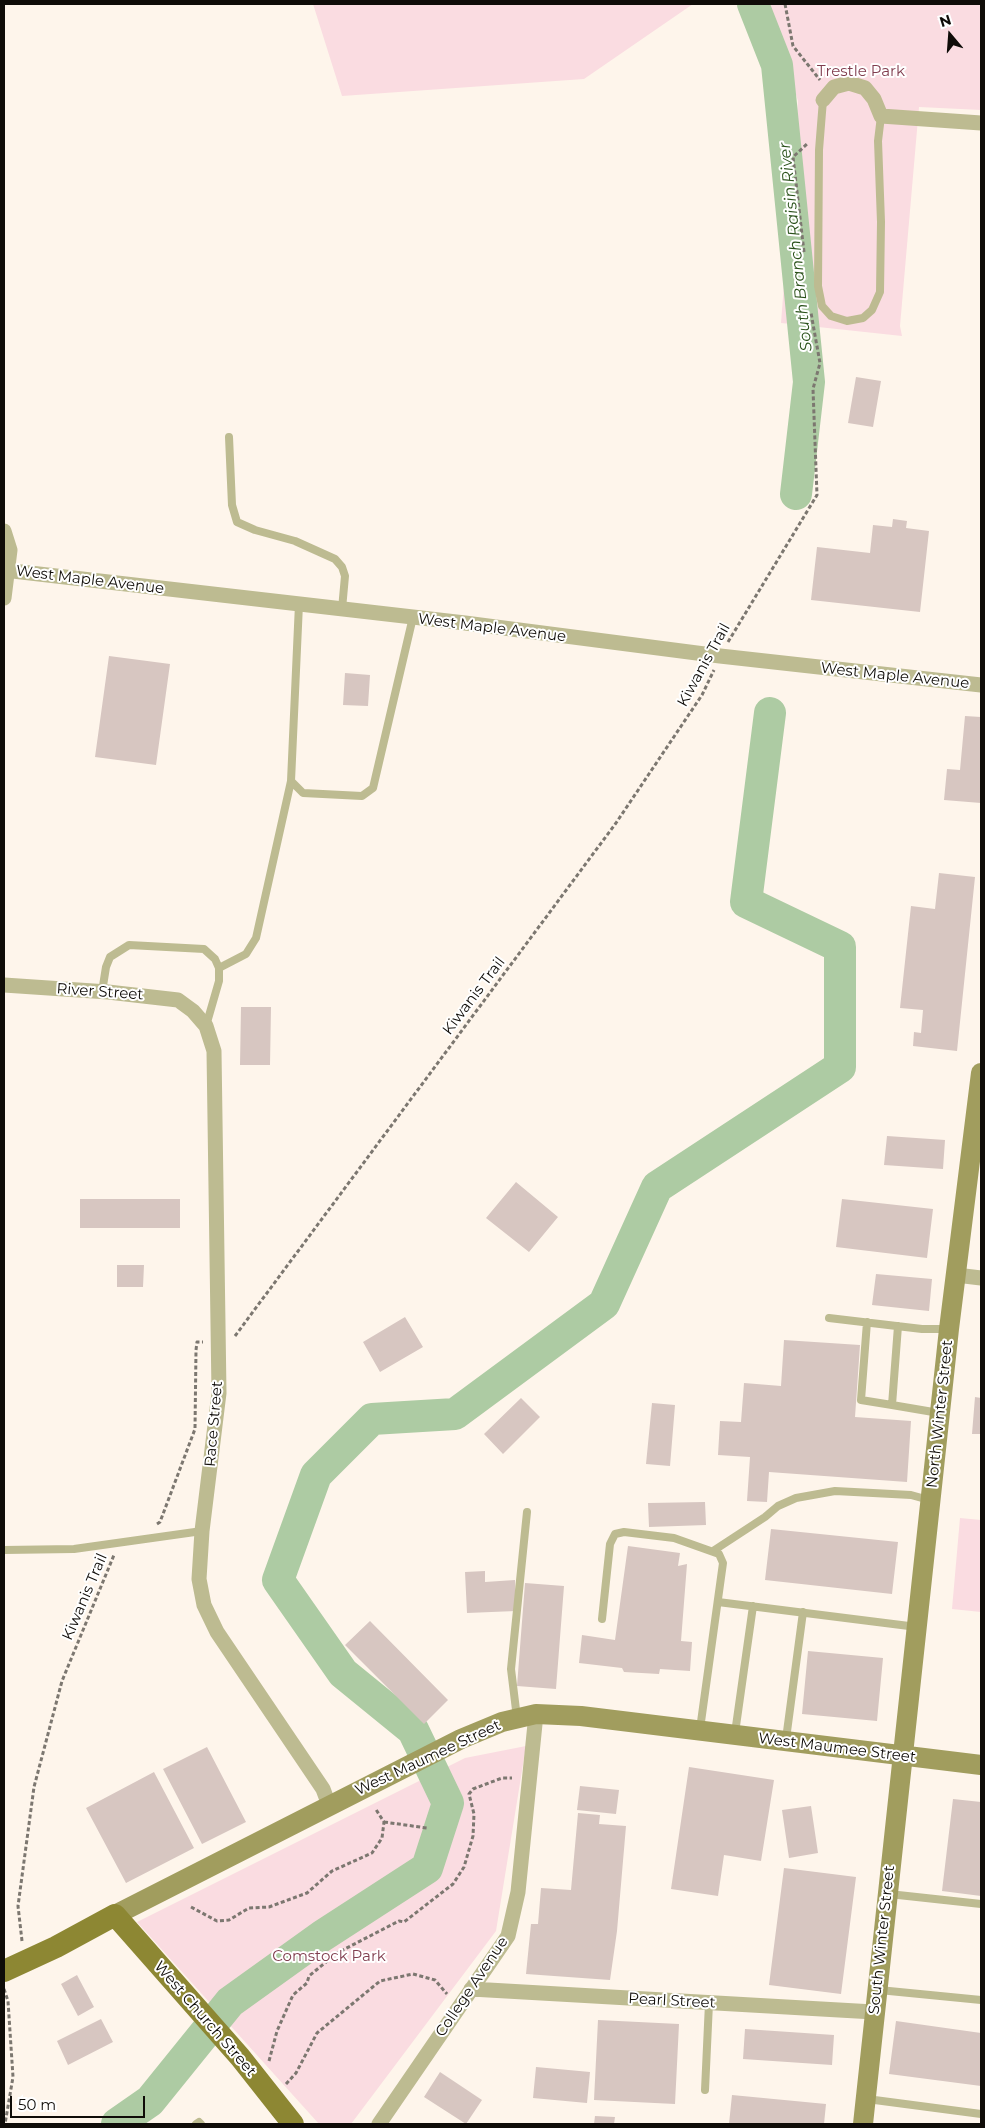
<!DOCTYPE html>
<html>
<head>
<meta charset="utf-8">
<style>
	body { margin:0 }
	#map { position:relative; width:985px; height:2128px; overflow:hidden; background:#fef5eb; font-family:Montserrat,sans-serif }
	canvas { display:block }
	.frame { position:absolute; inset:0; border:5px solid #0f0c08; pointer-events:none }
	.north { position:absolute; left:925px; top:10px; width:50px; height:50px; -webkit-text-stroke:4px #fff; paint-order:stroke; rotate:342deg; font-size:14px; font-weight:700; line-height:20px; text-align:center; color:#0f0c08 }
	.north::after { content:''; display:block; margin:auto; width:18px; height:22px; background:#0f0c08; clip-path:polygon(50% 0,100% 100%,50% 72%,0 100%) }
	.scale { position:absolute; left:10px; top:2096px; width:135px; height:22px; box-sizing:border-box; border:2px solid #0f0c08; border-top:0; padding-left:6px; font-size:15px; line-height:18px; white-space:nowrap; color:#0f0c08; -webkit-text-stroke:4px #fff; paint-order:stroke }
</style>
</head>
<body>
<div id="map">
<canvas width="985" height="2128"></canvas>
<div class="frame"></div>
<div class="north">N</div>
<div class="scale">50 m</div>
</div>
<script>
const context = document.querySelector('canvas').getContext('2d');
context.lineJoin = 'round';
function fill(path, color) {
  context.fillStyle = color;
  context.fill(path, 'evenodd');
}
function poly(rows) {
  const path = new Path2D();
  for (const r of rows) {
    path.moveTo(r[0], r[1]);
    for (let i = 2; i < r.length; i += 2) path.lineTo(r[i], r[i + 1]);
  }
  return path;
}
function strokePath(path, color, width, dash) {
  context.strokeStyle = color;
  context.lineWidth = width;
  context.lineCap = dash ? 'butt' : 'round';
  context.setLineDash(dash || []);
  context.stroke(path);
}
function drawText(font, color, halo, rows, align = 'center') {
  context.font = font + ' Montserrat,sans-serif';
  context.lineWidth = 4;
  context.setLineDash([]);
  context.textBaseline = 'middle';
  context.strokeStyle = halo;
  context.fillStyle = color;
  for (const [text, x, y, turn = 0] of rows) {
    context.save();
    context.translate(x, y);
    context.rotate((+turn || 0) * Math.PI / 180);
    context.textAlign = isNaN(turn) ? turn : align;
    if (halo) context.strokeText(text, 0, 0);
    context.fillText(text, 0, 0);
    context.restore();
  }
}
fill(poly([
	[313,4,693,4,584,79,342,96],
	[767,4,981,4,981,110,919,107,900,326,902,336,781,323,798,101],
	[960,1518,981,1520,981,1612,952,1609],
	[526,1746,496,1931,351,2124,319,2124,137,1922,465,1758]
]), '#fadce1');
strokePath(poly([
	[753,4,777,65,809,382,796,494],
	[117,2124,150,2101,230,2002,322,1936,427,1868,448,1803,413,1730,343,1673,278,1580,316,1475,372,1419,455,1414,604,1304,657,1187,840,1067,840,947,746,902,770,713]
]), '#adcba3', 32);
fill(poly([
	[856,377,881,381,873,427,848,423],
	[893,519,907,521,906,528,929,531,920,612,811,600,817,547,870,553,873,525,892,527],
	[109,656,170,664,156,765,95,757],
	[345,673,370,675,368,706,343,705],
	[965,716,981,717,981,803,944,800,947,769,960,770],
	[939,873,975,877,957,1051,913,1046,914,1032,921,1033,923,1010,900,1008,911,906,935,909],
	[241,1007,271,1007,270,1065,240,1065],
	[887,1136,945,1140,943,1169,884,1165],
	[516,1182,558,1217,529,1252,486,1218],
	[80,1199,180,1199,180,1228,80,1228],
	[842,1199,933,1209,927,1258,836,1247],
	[117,1265,144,1265,143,1287,117,1287],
	[876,1274,932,1279,929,1311,872,1305],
	[405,1317,423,1347,380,1372,363,1342],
	[784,1340,860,1345,855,1417,911,1421,907,1482,769,1472,767,1502,747,1501,750,1457,718,1455,720,1421,741,1422,744,1383,781,1386],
	[975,1397,981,1398,981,1434,972,1434],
	[521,1398,540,1417,503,1454,484,1434],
	[652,1403,675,1405,670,1466,646,1464],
	[705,1502,706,1525,649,1527,648,1503],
	[771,1529,898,1542,892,1594,765,1580],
	[628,1546,680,1553,678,1566,687,1564,681,1641,692,1642,690,1671,660,1669,659,1674,624,1672,622,1668,579,1663,582,1635,615,1640],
	[485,1571,485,1582,515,1580,516,1611,467,1613,465,1572],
	[525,1583,564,1586,556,1689,517,1686],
	[370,1621,448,1700,424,1724,345,1645],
	[808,1651,883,1658,877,1721,802,1714],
	[207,1747,246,1822,202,1844,163,1769],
	[689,1767,774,1780,761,1861,724,1855,718,1896,671,1889],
	[154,1772,194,1848,126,1883,86,1808],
	[580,1786,619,1790,616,1814,577,1810],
	[953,1799,981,1802,981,1896,942,1891],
	[811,1806,818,1853,789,1858,782,1810],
	[578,1813,600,1815,599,1824,626,1826,617,1931,610,1980,526,1974,531,1924,538,1924,541,1888,571,1890],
	[784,1868,856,1877,841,1994,769,1985],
	[77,1975,94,2007,78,2016,61,1984],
	[101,2019,113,2042,68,2065,57,2041],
	[598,2020,679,2024,675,2104,594,2100],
	[896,2021,981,2033,981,2086,889,2074],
	[745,2029,834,2035,832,2065,743,2059],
	[536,2067,590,2072,587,2103,533,2098],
	[440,2072,482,2100,466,2124,424,2097],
	[732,2095,826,2104,824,2124,729,2124],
	[595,2116,615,2117,614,2124,594,2124]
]), '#d7c6c1');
strokePath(poly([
	[785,4,793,46,820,80],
	[804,252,793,157,807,144],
	[728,642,817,495,813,389,820,363,811,313],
	[235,1336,616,823,702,695,714,670],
	[157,1524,160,1522,195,1429,196,1350,197,1342,203,1342],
	[384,1822,427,1828],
	[191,1907,217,1921,229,1920,249,1908,269,1907,307,1893,332,1871,372,1853,382,1838,384,1822,375,1808],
	[22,1941,18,1906,34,1787,62,1681,114,1555],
	[4,1989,8,2001,13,2077,5,2124],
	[269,2061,277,2031,293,1995,307,1983,309,1976,337,1953,399,1921,404,1922,453,1884,464,1867,473,1836,474,1814,469,1794,473,1789,502,1778,512,1778],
	[286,2084,296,2073,317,2033,380,1981,413,1974,435,1980,447,1994]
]), '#7c7770', 3, [4, 2.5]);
strokePath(poly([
	[823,100,819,150,818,286,822,306,831,316,847,321,863,318,872,310,880,292,881,222,878,141,881,116],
	[229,437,232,505,237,522,255,530,295,541,335,559,342,567,345,576,342,609],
	[299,604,291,781,303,793,362,796,373,788,413,617],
	[219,968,246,954,256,938,291,781],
	[102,992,106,967,110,957,129,945,204,949,215,959,219,968,219,981,206,1026],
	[829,1318,922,1329,948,1329],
	[867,1322,861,1400,892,1405],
	[898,1326,892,1405,939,1413],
	[4,1550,74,1549,202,1531],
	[713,1551,765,1517,778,1506,796,1498,835,1491,911,1495,929,1500],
	[718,1602,917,1627],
	[602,1619,610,1544,615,1534,624,1532,674,1538,719,1554,723,1563,700,1729],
	[517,1718,511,1669,527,1512],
	[735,1733,753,1606],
	[786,1739,803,1612],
	[889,1894,981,1904],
	[879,1990,981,2000],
	[705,2090,709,2003],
	[867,2099,981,2114],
	[196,2124,199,2122,201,2124]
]), '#bdbb91', 8);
strokePath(poly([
	[823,100,834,87,849,83,865,88,874,99,881,116,981,123],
	[4,531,10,550,4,598],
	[4,570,465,623,720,656,981,685],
	[4,985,108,992,178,1000,193,1011,206,1026,214,1051,219,1393,202,1531,199,1579,204,1605,217,1632,323,1789,329,1805],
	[956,1275,981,1278],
	[471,1989,874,2012],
	[379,2124,508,1936,518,1892,536,1714]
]), '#bdbb91', 15);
strokePath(poly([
	[115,1915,461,1739,502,1722,536,1714,581,1716,981,1765],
	[863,2124,949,1329,981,1073]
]), '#a19d5e', 20);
strokePath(poly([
	[4,1971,56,1947,115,1915,240,2057,293,2124]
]), '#8d8733', 22);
drawText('15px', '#803d4e', '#fff', [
	["Trestle Park",861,72],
	["Comstock Park",329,1957]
]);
drawText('15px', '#0f0c08', '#fff', [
	["West Maple Avenue",90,580,7],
	["West Maple Avenue",492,628,7],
	["Kiwanis Trail",704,665,-61],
	["West Maple Avenue",895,676,6],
	["River Street",100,992,4],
	["Kiwanis Trail",474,996,-53],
	["North Winter Street",940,1414,-84],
	["Race Street",214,1424,-85],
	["Kiwanis Trail",85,1597,-67],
	["West Maumee Street",837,1748,7],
	["West Maumee Street",428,1758,-25],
	["South Winter Street",882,1940,-84],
	["College Avenue",472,1987,-56],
	["Pearl Street",672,2001,3],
	["West Church Street",205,2019,49]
]);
drawText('italic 16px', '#295019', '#fff', [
	["South Branch Raisin River",796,247,-96]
]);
</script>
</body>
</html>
